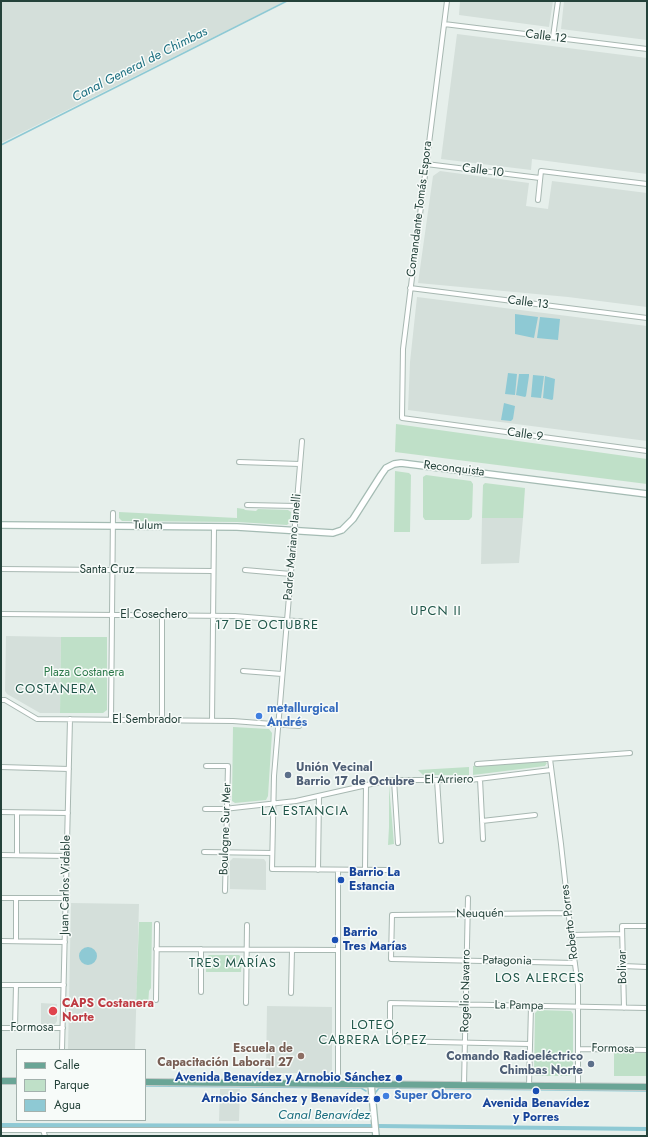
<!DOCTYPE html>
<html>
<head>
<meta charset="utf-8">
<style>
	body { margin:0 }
	#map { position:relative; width:648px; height:1137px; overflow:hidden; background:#e6efeb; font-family:Jost,sans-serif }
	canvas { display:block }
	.frame { position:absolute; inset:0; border:2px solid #24423a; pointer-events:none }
	.legend { position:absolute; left:16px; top:1049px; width:130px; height:72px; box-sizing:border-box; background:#f7fbf9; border:1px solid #a3b1ad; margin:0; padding:5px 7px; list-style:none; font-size:12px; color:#24423a }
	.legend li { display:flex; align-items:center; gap:8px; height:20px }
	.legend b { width:20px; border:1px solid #a3b1ad }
</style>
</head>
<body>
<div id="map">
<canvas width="648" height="1137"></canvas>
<div class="frame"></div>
<ul class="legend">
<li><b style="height:5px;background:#6aa596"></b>Calle</li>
<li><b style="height:11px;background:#bfe0c8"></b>Parque</li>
<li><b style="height:11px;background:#8ec9d4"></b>Agua</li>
</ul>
</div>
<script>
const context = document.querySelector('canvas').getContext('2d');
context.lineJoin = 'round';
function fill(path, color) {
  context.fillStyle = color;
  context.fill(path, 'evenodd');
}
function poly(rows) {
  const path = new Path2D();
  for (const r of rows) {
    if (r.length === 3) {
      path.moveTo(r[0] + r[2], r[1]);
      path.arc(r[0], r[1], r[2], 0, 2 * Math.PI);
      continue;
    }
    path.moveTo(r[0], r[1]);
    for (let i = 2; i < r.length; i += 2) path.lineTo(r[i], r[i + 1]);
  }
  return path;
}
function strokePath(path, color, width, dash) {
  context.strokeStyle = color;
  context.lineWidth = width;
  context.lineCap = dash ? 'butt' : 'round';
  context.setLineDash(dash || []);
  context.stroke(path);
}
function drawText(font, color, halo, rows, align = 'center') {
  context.font = font + ' Jost,sans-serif';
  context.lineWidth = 3;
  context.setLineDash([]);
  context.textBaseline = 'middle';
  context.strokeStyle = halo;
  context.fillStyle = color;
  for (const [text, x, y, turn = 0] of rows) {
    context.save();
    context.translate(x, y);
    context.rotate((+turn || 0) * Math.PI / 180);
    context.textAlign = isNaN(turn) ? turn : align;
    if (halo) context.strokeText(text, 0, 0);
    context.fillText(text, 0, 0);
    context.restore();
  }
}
fill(poly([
	[1,1,286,1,1,143],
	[460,1,553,1,549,27,459,15],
	[564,1,647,1,647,40,561,29],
	[457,34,647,58,647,174,532,159,531,170,441,159],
	[440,171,529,183,526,206,548,209,552,181,647,193,647,307,568,297,418,283,433,176],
	[417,297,647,326,647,441,408,410,410,362],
	[482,518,523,518,519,563,481,564],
	[6,636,61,637,60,713,40,713,7,694,5,691],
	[233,858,264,859,266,862,266,890,230,889,230,861],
	[71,903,139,904,135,1050,68,1050],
	[41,1003,57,1004,57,1021,55,1024,41,1024],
	[267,1006,332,1007,332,1073,266,1073],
	[220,1089,240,1089,239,1121,219,1121]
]), '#d4dfda');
fill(poly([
	[396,424,647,459,647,484,395,452],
	[395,471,409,473,411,475,410,532,394,532],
	[426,475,471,481,473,484,472,517,469,520,425,520,423,517,423,477],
	[485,483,525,488,523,518,482,518,483,485],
	[237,508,244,509,245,510,256,511,258,509,288,510,291,512,290,522,287,525,237,522,122,521,119,518,119,512,237,518],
	[61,637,107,637,107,710,103,713,60,713],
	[233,727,269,729,272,733,268,796,266,800,235,803,232,801],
	[544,761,547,763,545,766,473,775,473,766],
	[469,767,469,775,423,775,418,770],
	[389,785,394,844,388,845,389,827],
	[139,922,152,922,151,988,149,991,148,1005,136,1005],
	[209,955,239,955,242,958,241,972,206,972,206,958],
	[538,1010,571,1011,573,1014,573,1073,570,1076,536,1076,534,1073,535,1013],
	[614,1053,647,1053,647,1076,614,1076]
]), '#bfe0c8');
fill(poly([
	[515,314,538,317,534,338,515,334],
	[540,317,560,319,558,340,537,338],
	[508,373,517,374,515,395,505,394],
	[519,374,529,374,529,376,526,396,525,397,516,395],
	[533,375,544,376,541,398,531,397],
	[545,376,555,379,553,399,552,400,543,398],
	[504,403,515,406,513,419,511,421,501,420],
	[88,956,9],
	[1,1123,372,1124,372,1128,1,1127],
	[378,1124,647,1127,647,1131,378,1128]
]), '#8ec9d4');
strokePath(poly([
	[1,145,287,1],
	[1,1084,17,1084],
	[145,1086,361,1088,366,1091],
	[376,1092,379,1088,647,1091]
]), '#8ec9d4', 1.5);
const street = poly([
	[447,1,403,349,402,418,647,451],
	[444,24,647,49],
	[553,37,558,1],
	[426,164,540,178],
	[538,200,541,171,647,184],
	[410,288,647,318],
	[302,441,274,776,272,869,387,870],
	[239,462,300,464],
	[247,505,296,506],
	[1,569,213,571],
	[245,570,291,574],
	[1,614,235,616,308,622],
	[243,671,282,674],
	[1,700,5,700,37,719,233,721,299,726],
	[111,720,113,513],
	[162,720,162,616],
	[212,721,214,527],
	[550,759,561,844,571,935,578,986,578,1086],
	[477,764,630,753],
	[206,766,228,766,225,891],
	[1,767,69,769],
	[480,779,483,839],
	[394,780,398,843],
	[437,780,441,841],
	[205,809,224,809,296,801,389,780,470,780,551,770],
	[1,812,68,813],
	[482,821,535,815],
	[204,852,272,853],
	[1,855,67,856],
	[17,855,17,813],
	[318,870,319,796],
	[338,870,338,1084],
	[365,870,366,785],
	[1,898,66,898],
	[16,898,16,941],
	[569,913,392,915,391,959,575,963],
	[571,935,622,934],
	[1,941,65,942],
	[156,949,338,950],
	[623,966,647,967],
	[1,985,64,985],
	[201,992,201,949],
	[291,993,292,950],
	[156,1000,157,924],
	[246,1003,247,925],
	[624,1008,622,926,647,926],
	[1,1028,63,1028],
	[15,1028,16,985],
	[530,1044,390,1041,390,1003,647,1008],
	[578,1049,647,1050],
	[62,1050,70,719],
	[464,1085,468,898],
	[529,1086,531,1006],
	[1,1130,375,1130],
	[43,1130,45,1136]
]);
const secondary = poly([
	[1,525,237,527,333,533,342,530,353,519,381,475,386,468,394,464,401,463,647,494],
	[371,1084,376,1136]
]);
const primary = poly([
	[1,1081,17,1081],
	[145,1082,647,1087]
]);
strokePath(street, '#a8b8b2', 6);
strokePath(secondary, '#a4bbb3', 8);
strokePath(primary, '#c2cac8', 8);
strokePath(street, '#fff', 4);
strokePath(secondary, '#fff', 5.5);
strokePath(primary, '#6aa596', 6);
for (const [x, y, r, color] of [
	[259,716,4,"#3f7fe0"],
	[288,775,4,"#5c6f8a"],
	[341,880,4,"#1a4fb4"],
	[335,940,4,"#1a4fb4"],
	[53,1011,5,"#e0444e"],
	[301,1056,4,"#8d6e63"],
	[591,1064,4,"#5c6f8a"],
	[399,1078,4,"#1a4fb4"],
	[536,1091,4,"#1a4fb4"],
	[386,1096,4,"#3f7fe0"],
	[377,1099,4,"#1a4fb4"]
]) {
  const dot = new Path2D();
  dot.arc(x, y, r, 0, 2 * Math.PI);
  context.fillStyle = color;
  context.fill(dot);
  strokePath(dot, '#f7fbf9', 1.5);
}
drawText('12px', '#24423a', '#f7fbf9', [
	["Calle 12",546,37,7],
	["Calle 10",483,171,7],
	["Comandante Tomás Espora",420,209,-83],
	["Calle 13",528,303,7],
	["Calle 9",525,435,8],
	["Reconquista",454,469,7],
	["Tulum",148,526,1],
	["Padre Mariano Ianelli",293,547,-85],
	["Santa Cruz",107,570],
	["El Cosechero",154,615],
	["El Sembrador",147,720],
	["El Arriero",449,780,-1],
	["Boulogne Sur Mer",226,829,-88],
	["Juan Carlos Vidable",66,885,-89],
	["Neuquén",480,914,-1],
	["Roberto Porres",570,922,-97],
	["Patagonia",507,961,1],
	["Bolivar",623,967,-91],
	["Rogelio Navarro",466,991,-89],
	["La Pampa",519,1006,1],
	["Formosa",32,1028],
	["Formosa",613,1049,1]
]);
drawText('12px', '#2d7a4b', '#f7fbf9', [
	["Plaza Costanera",84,673]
]);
drawText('bold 12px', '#366cbe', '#f7fbf9', [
	["metallurgical",267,709],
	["Andrés",267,723],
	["Super Obrero",394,1096]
], 'left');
drawText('bold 12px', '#4e5e75', '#f7fbf9', [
	["Unión Vecinal",296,768],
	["Barrio 17 de Octubre",296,782],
	["Comando Radioeléctrico",583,1057,"right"],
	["Chimbas Norte",583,1071,"right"]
], 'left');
drawText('bold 12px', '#164399', '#f7fbf9', [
	["Barrio La",349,873],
	["Estancia",349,887],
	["Barrio",343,933],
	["Tres Marías",343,947],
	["Avenida Benavídez y Arnobio Sánchez",391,1078,"right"],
	["Arnobio Sánchez y Benavídez",369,1099,"right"],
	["Avenida Benavídez",536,1104,"center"],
	["y Porres",536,1118,"center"]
], 'left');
drawText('bold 12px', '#be3a42', '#f7fbf9', [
	["CAPS Costanera",62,1004],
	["Norte",62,1018]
], 'left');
drawText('bold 12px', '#785e54', '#f7fbf9', [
	["Escuela de",293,1049],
	["Capacitación Laboral 27",293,1063]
], 'right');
drawText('italic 13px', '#1c6f80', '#f7fbf9', [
	["Canal General de Chimbas",140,65,-27],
	["Canal Benavídez",324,1116]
]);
context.letterSpacing = '1px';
drawText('13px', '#1f5548', '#f7fbf9', [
	["UPCN II",436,612],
	["17 DE OCTUBRE",267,626],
	["COSTANERA",56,690],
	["LA ESTANCIA",305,812],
	["TRES MARÍAS",233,964],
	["LOS ALERCES",540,979],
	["LOTEO",373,1026],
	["CABRERA LÓPEZ",373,1041]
]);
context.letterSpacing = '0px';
</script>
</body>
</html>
